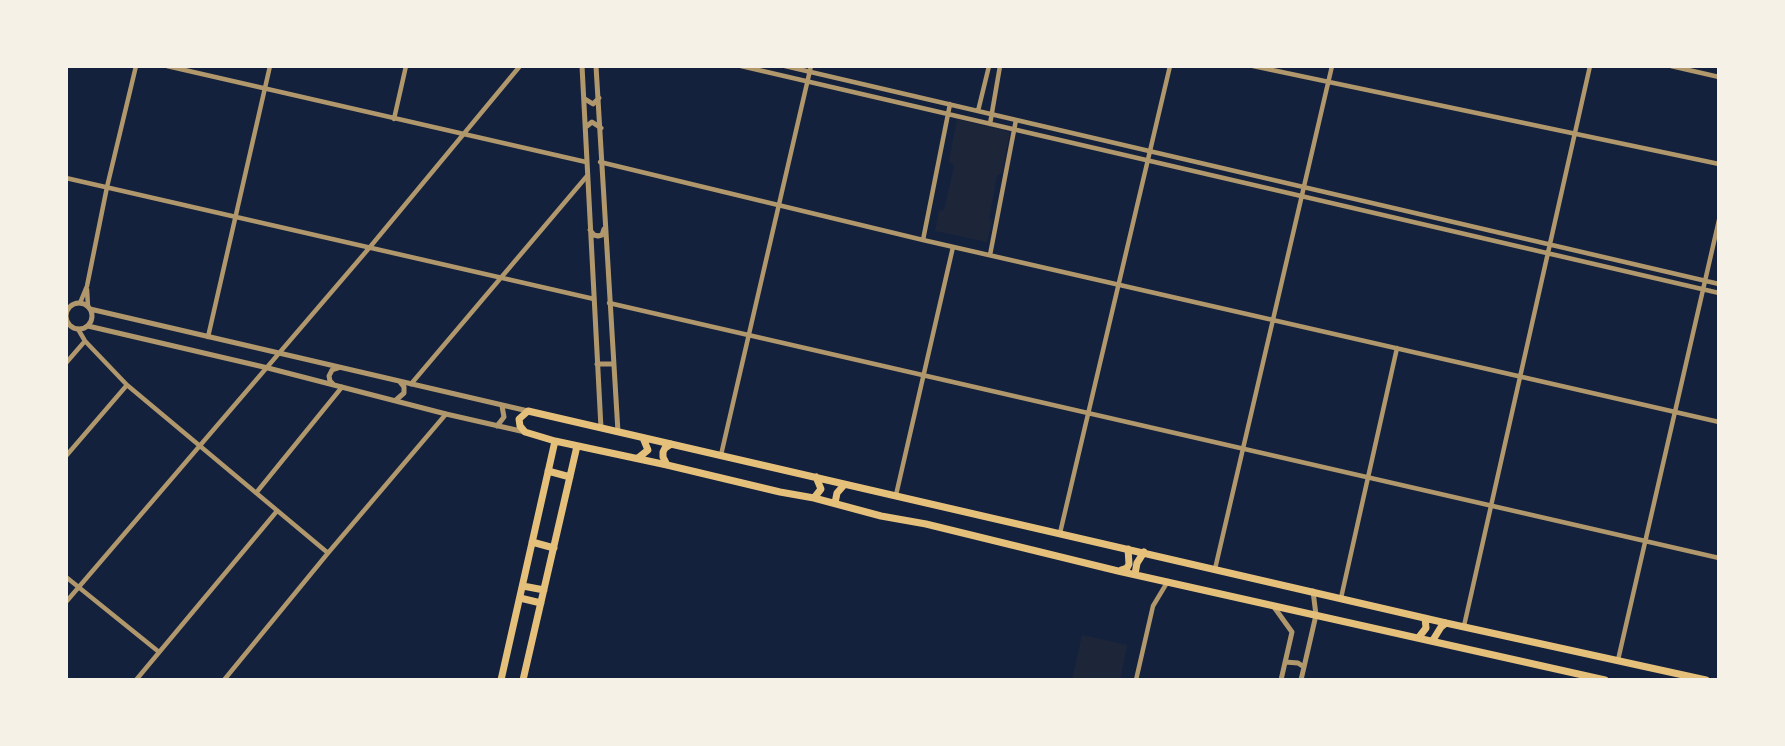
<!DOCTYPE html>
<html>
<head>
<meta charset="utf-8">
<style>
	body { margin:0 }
	#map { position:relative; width:1785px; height:746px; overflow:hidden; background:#14213d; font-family:Signika,sans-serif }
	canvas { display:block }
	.frame { position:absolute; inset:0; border:68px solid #f6f1e7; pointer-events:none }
</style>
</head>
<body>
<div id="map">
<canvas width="1785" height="746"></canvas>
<div class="frame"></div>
</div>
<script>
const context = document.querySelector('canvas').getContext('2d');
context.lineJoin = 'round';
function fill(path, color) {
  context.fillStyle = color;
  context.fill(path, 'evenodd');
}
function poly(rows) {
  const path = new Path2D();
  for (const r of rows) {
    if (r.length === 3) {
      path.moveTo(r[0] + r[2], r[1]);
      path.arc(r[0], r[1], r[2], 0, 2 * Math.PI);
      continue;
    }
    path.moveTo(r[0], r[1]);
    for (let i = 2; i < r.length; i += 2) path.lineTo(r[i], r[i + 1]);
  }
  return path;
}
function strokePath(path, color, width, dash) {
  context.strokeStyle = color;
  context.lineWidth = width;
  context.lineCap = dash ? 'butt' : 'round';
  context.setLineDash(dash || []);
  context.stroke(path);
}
fill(poly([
	[957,119,1010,132,1002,173,997,176,989,219,992,222,987,242,935,231,939,211,944,210,954,166,949,161],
	[1082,635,1127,645,1120,680,1072,680]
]), '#1d2539');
strokePath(poly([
	[167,66,586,162],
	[741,66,1719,293],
	[785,66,1719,284],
	[1253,66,1719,164],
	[1671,66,1719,77],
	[978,111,989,66],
	[394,119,406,66],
	[990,124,1000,66],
	[600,162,923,240,1719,422],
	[66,178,594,299],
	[923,240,950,104],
	[990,255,1016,120],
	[87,289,88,307],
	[80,303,87,286,107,187,136,66],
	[609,303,1719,558],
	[78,329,85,341,127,385,328,553],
	[208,337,270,66],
	[66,363,85,341],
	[411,384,587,176],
	[721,455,811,66],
	[66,456,127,385],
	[256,493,342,387],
	[896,495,953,247],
	[1060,533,1170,66],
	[1215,569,1332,66],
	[66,577,159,652],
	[1341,598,1397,348],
	[66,602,370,247,520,66],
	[1464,626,1590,66],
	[1618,660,1719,220],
	[136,680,277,511],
	[224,680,328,553,446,414],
	[1136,680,1153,606,1168,581]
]), '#b1986c', 4.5);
strokePath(poly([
	[582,66,601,428],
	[596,66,618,432],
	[585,99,593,104,599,98],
	[587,126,592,122,601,128],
	[590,230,594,235,598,236,602,235,604,229],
	[79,316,13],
	[90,309,528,411],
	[88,326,268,368,446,414,525,432],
	[597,364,613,364],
	[334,385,330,381,329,376,332,370,338,368],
	[396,400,404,393,404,387,400,382],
	[497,426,504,417,502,406],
	[1274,607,1292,632,1281,680],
	[1285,662,1298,663,1304,667],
	[1301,680,1316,615,1313,591]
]), '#b1986c', 5);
strokePath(poly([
	[638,458,648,450,643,438],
	[667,465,663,457,663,452,665,448,671,444],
	[548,471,570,477],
	[814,498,821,489,816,477],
	[835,503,837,493,844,485],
	[532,542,554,548],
	[1121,570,1127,568,1129,564,1128,549],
	[1135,574,1137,563,1144,552],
	[523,586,544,590],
	[520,598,541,603],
	[1419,637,1426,628,1425,618],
	[1433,640,1441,627,1446,623],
	[501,680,555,441],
	[523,680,577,446],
	[1605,680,1118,571,926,524,881,516,814,498,780,492,667,465,555,441,525,432,520,426,519,419,528,411,1446,623,1706,680]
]), '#e5c07b', 7);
</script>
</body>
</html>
